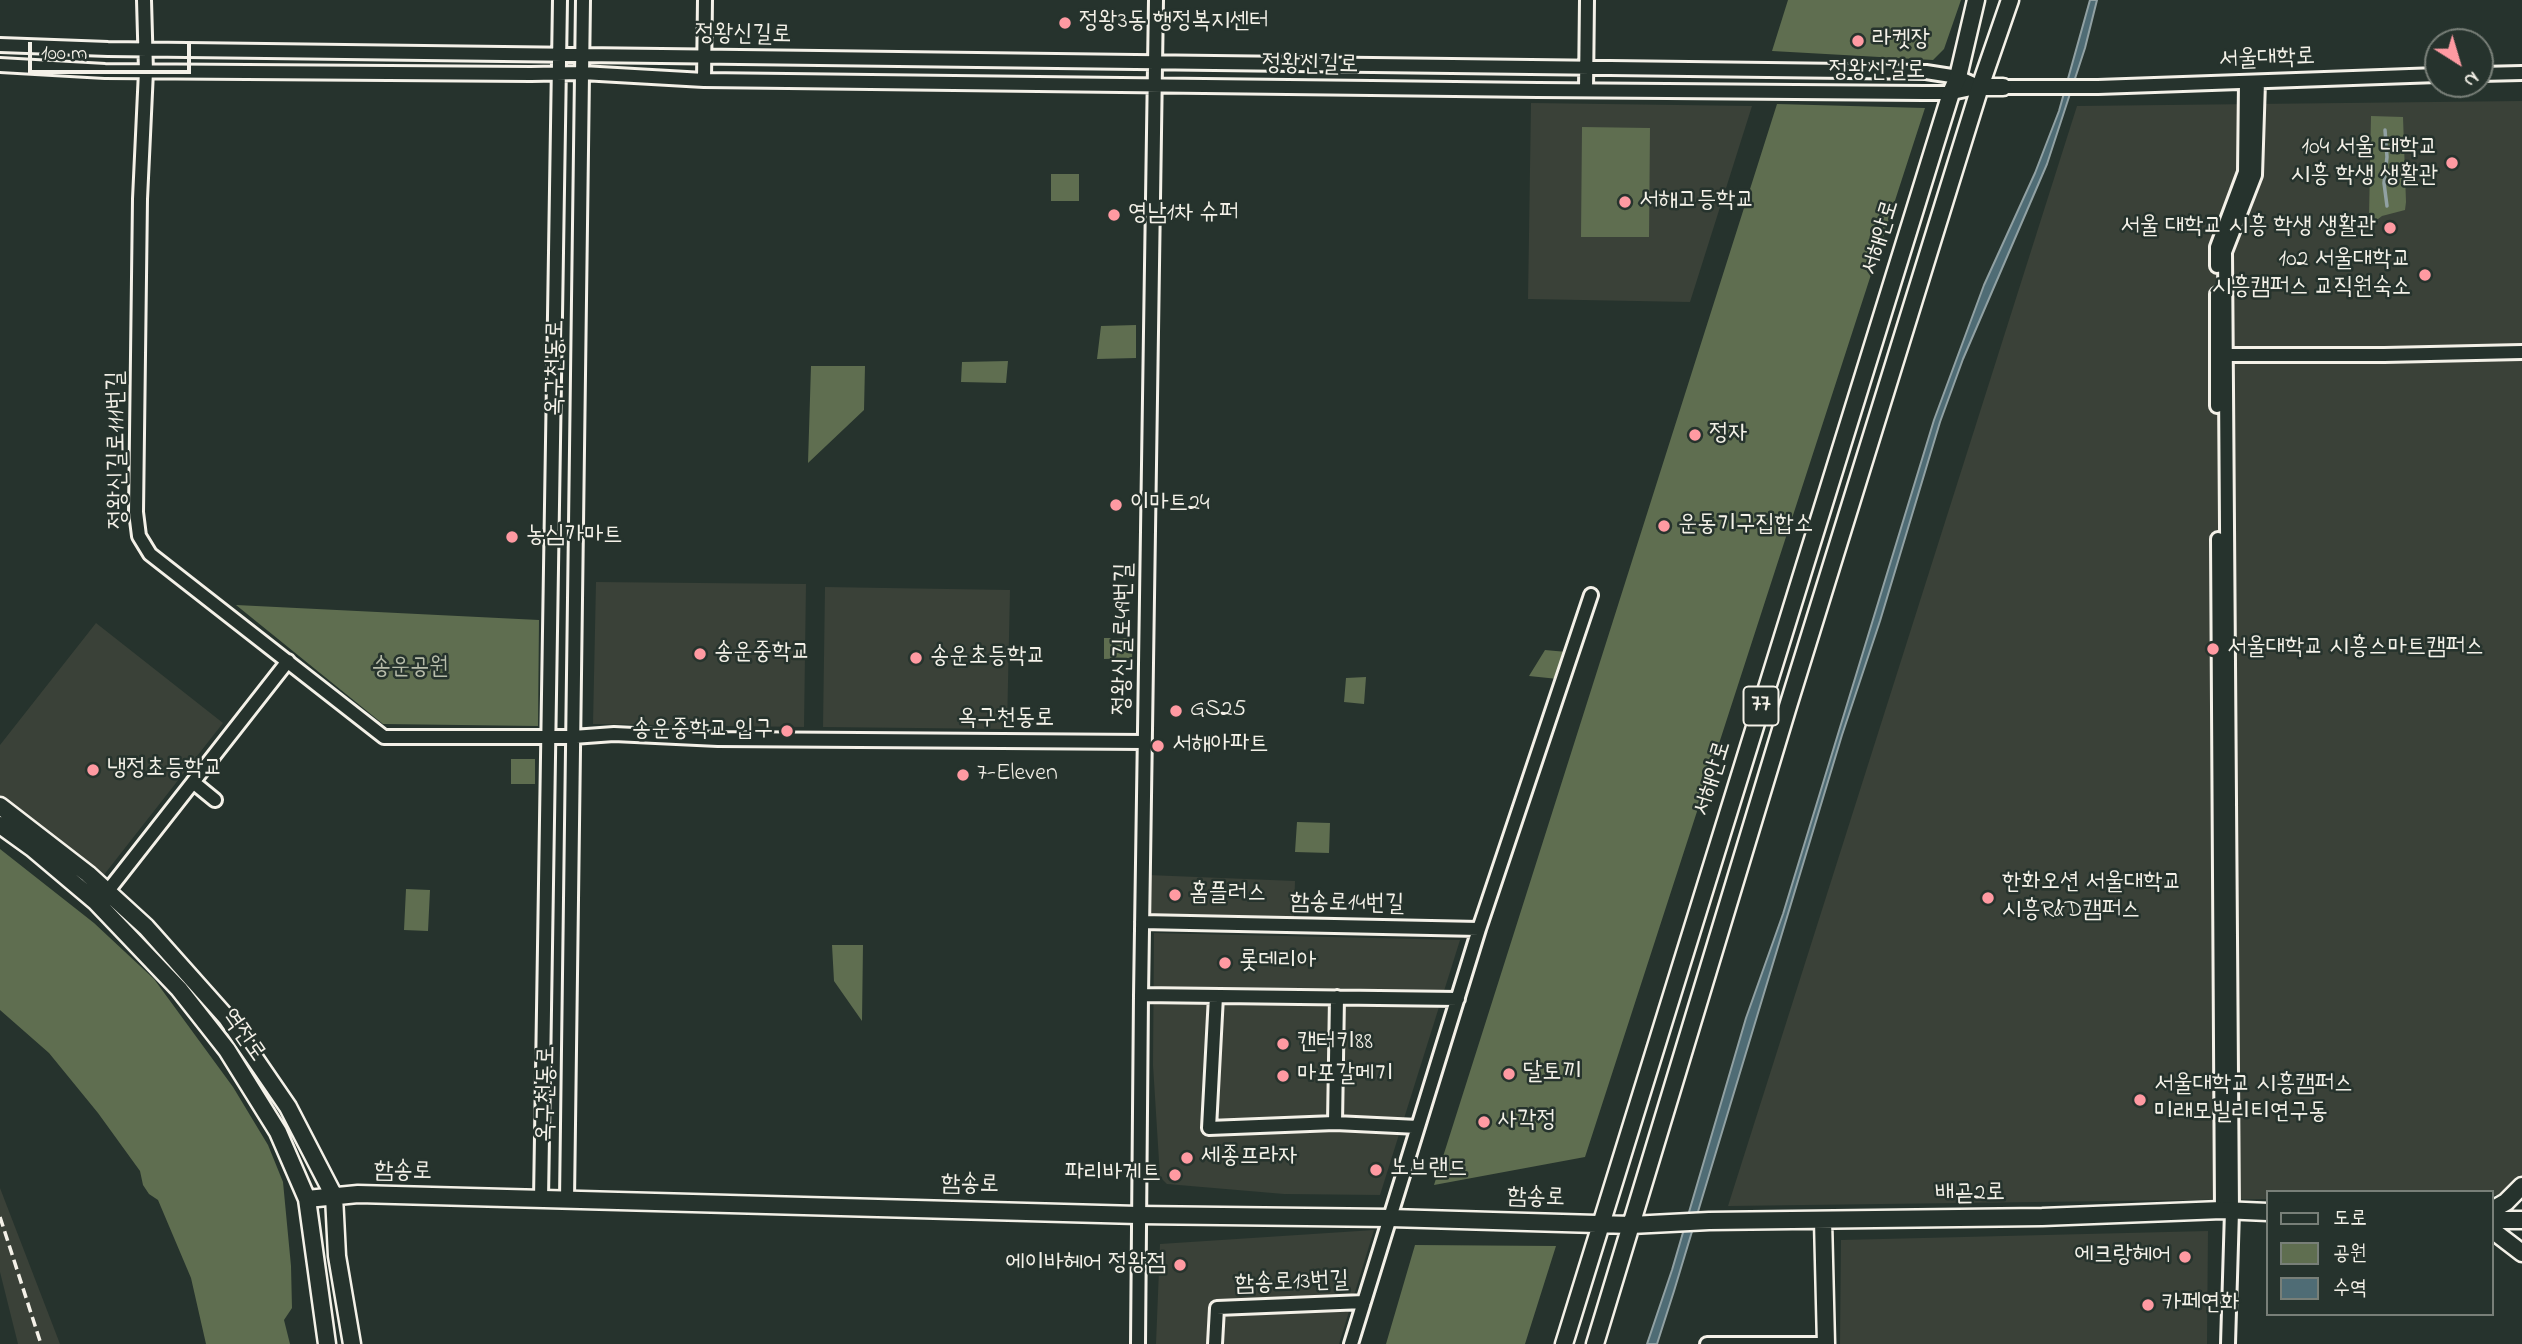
<!DOCTYPE html>
<html>
<head>
<meta charset="utf-8">
<style>
	body { margin:0 }
	#map { position:relative; width:2522px; height:1344px; overflow:hidden; background:#26332d; font-family:"Indie Flower","Poor Story",sans-serif }
	canvas { display:block }
	.legend { position:absolute; left:2266px; top:1190px; width:228px; height:126px; box-sizing:border-box; background:#26332d; border:2px solid #787f78; margin:0; padding:9px 12px; list-style:none; font-size:21px; color:#f4f1e8 }
	.legend li { display:flex; align-items:center; gap:14px; height:35px }
	.legend b { width:35px; border:2px solid #787f78 }
	.north { position:absolute; left:2424px; top:28px; width:70px; height:70px; box-sizing:border-box; background:#26332d; border:2px solid #787f78; border-radius:50%; rotate:143deg; font-size:19px; font-weight:700; line-height:28px; text-align:center; color:#f4f1e8 }
	.north::after { content:''; display:block; margin:auto; width:24px; height:32px; background:#ff9aa2; clip-path:polygon(50% 0,100% 100%,50% 72%,0 100%) }
	.scale { position:absolute; left:28px; top:42px; width:163px; height:32px; box-sizing:border-box; border:4px solid #f4f1e8; border-top:0; padding-left:9px; font-size:21px; line-height:24px; white-space:nowrap; color:#f4f1e8; -webkit-text-stroke:5px #26332d; paint-order:stroke }
</style>
</head>
<body>
<div id="map">
<canvas width="2522" height="1344"></canvas>
<ul class="legend">
<li><b style="height:9px;background:#26332d"></b>도로</li>
<li><b style="height:19px;background:#5f6e50"></b>공원</li>
<li><b style="height:19px;background:#4f6c75"></b>수역</li>
</ul>
<div class="north">N</div>
<div class="scale">100 m</div>
</div>
<script>
const context = document.querySelector('canvas').getContext('2d');
context.lineJoin = 'round';
function fill(path, color) {
  context.fillStyle = color;
  context.fill(path, 'evenodd');
}
function poly(rows) {
  const path = new Path2D();
  for (const r of rows) {
    path.moveTo(r[0], r[1]);
    for (let i = 2; i < r.length; i += 2) path.lineTo(r[i], r[i + 1]);
  }
  return path;
}
function strokePath(path, color, width, dash) {
  context.strokeStyle = color;
  context.lineWidth = width;
  context.lineCap = dash ? 'butt' : 'round';
  context.setLineDash(dash || []);
  context.stroke(path);
}
function drawText(font, color, halo, rows, align = 'center') {
  context.font = font + ' "Indie Flower","Poor Story",sans-serif';
  context.lineWidth = 5;
  context.setLineDash([]);
  context.textBaseline = 'middle';
  context.strokeStyle = halo;
  context.fillStyle = color;
  for (const [text, x, y, turn = 0] of rows) {
    context.save();
    context.translate(x, y);
    context.rotate((+turn || 0) * Math.PI / 180);
    context.textAlign = isNaN(turn) ? turn : align;
    if (halo) context.strokeText(text, 0, 0);
    context.fillText(text, 0, 0);
    context.restore();
  }
}
fill(poly([
	[2522,101,2522,1195,2492,1195,2492,1192,2268,1192,2268,1199,1728,1206,2077,106],
	[1531,103,1752,106,1690,302,1528,299],
	[596,582,806,584,804,727,593,724],
	[825,587,1010,590,1007,729,823,727],
	[96,623,223,723,103,876,0,795,0,745],
	[1148,875,1295,881,1294,920,1150,917],
	[1154,933,1460,940,1380,1195,1284,1194,1167,1184,1160,1177,1153,1065],
	[0,1188,60,1344,18,1344,0,1272],
	[1374,1230,1339,1344,1156,1344,1160,1244],
	[2208,1231,2207,1344,1840,1344,1841,1240]
]), '#3a4138');
fill(poly([
	[1788,0,1961,0,1944,49,1933,60,1772,51],
	[1777,104,1925,108,1585,1157,1434,1185],
	[2371,116,2403,117,2406,202,2405,210,2382,216,2374,222,2369,218],
	[1582,127,1650,128,1649,237,1581,237],
	[1051,174,1079,174,1079,201,1051,201],
	[1136,325,1136,358,1097,359,1101,326],
	[1008,361,1006,383,961,382,962,362],
	[811,366,865,366,864,410,808,463],
	[236,605,539,620,538,726,383,724],
	[1104,638,1133,638,1132,658,1104,659],
	[1545,650,1567,652,1558,679,1529,676],
	[1366,677,1364,704,1344,702,1346,678],
	[511,759,535,759,535,784,511,784],
	[1297,822,1330,823,1329,853,1295,852],
	[0,849,94,923,154,979,233,1087,268,1145,283,1182,291,1266,292,1308,284,1320,290,1344,206,1344,191,1278,158,1200,149,1194,143,1185,140,1171,98,1113,49,1053,0,1010],
	[406,889,430,890,428,931,404,930],
	[832,945,863,945,862,1021,834,981],
	[1415,1245,1556,1246,1525,1344,1386,1344]
]), '#5f6e50');
const water = poly([
	[2090,0,2097,0,2085,48,2047,164,1963,359,1940,422,1880,621,1842,735,1674,1291,1657,1344,1647,1344,1672,1270,1746,1018,1783,914,1934,420,1984,285,2035,173,2059,111,2090,0]
]);
fill(water, '#4f6c75');
strokePath(water, '#91a1a3', 2);
strokePath(poly([
	[2385,130,2387,157,2384,183,2387,206]
]), '#91a1a3', 3.5);
const minor = poly([
	[144,0,146,71,140,199,136,512,139,536,150,554,384,737,573,737,614,734,718,739,1144,742],
	[0,45,108,49,1926,72,1958,77,1980,87],
	[0,65,105,71,531,74,582,73,704,80,1538,90,1924,93,1951,93,1980,87],
	[2480,74,2522,73],
	[704,80,705,0],
	[2003,87,2098,87,2438,75],
	[1586,90,1587,0],
	[2217,266,2217,247,2245,172,2246,82],
	[2217,294,2217,406],
	[2218,355,2384,355,2522,352],
	[2218,539,2222,1210],
	[193,782,215,800],
	[107,892,288,661],
	[1142,922,1479,929,1351,1344],
	[1479,929,1591,595],
	[1141,995,1458,999],
	[1216,996,1209,1128,1335,1123,1418,1127],
	[1335,1123,1337,997],
	[541,1199,560,0],
	[567,1199,583,0],
	[1138,1344,1141,995,1156,0],
	[1215,1344,1217,1308,1364,1302],
	[1707,1344,1821,1344],
	[2228,1344,2232,1211,2225,252,2255,175,2258,82]
]);
const major = poly([
	[1980,87,2003,87],
	[0,806,88,874,146,927,227,1018,288,1107,334,1196,337,1256,352,1344],
	[0,825,32,848,96,902,179,989,227,1050,278,1132,307,1199,327,1344],
	[307,1199,358,1194,1138,1215,1390,1218,1631,1225,1709,1221,2042,1217,2222,1210,2268,1212],
	[2492,1210,2506,1202,2522,1186],
	[1823,1220,1826,1344],
	[2492,1220,2522,1220],
	[2492,1230,2522,1253],
	[1564,1344,1951,93,1958,77,1976,0],
	[1595,1344,1789,703,1980,87,2010,0]
]);
strokePath(minor, '#f4f1e8', 18);
strokePath(major, '#f4f1e8', 21);
strokePath(minor, '#26332d', 12);
strokePath(major, '#26332d', 16);
strokePath(poly([
	[0,1217,41,1344]
]), '#f4f1e8', 3.5, [10, 5]);
for (const [x, y, r, color] of [
	[1065,23,7,"#ff9aa2"],
	[1858,41,7,"#ff9aa2"],
	[2452,163,7,"#ff9aa2"],
	[1625,202,7,"#ff9aa2"],
	[1114,215,7,"#ff9aa2"],
	[2390,228,7,"#ff9aa2"],
	[2425,275,7,"#ff9aa2"],
	[1695,435,7,"#ff9aa2"],
	[1116,505,7,"#ff9aa2"],
	[1664,526,7,"#ff9aa2"],
	[512,537,7,"#ff9aa2"],
	[2213,649,7,"#ff9aa2"],
	[700,654,7,"#ff9aa2"],
	[916,658,7,"#ff9aa2"],
	[1176,711,7,"#ff9aa2"],
	[787,731,7,"#ff9aa2"],
	[1158,746,7,"#ff9aa2"],
	[93,770,7,"#ff9aa2"],
	[963,775,7,"#ff9aa2"],
	[1175,895,7,"#ff9aa2"],
	[1988,898,7,"#ff9aa2"],
	[1225,963,7,"#ff9aa2"],
	[1283,1044,7,"#ff9aa2"],
	[1509,1074,7,"#ff9aa2"],
	[1283,1076,7,"#ff9aa2"],
	[2140,1100,7,"#ff9aa2"],
	[1484,1122,7,"#ff9aa2"],
	[1187,1158,7,"#ff9aa2"],
	[1376,1170,7,"#ff9aa2"],
	[1175,1175,7,"#ff9aa2"],
	[2185,1257,7,"#ff9aa2"],
	[1180,1265,7,"#ff9aa2"],
	[2148,1305,7,"#ff9aa2"]
]) {
  const dot = new Path2D();
  dot.arc(x, y, r, 0, 2 * Math.PI);
  context.fillStyle = color;
  context.fill(dot);
  strokePath(dot, '#26332d', 2.5);
}
for (const [x, y, w] of [
	[1761,706,35]
]) {
  const box = new Path2D();
  box.roundRect(x - w / 2, y - 19.5, w, 39, 5);
  context.fillStyle = '#26332d';
  context.fill(box);
  strokePath(box, '#f4f1e8', 2);
}
drawText('bold 23px', '#f4f1e8', null, [
	["77",1761,706]
]);
drawText('24px', '#f4f1e8', '#26332d', [
	["정왕3동 행정복지센터",1079,23],
	["라켓장",1872,41],
	["104 서울 대학교",2438,149,"right"],
	["시흥 학생 생활관",2438,177,"right"],
	["서해고등학교",1639,202],
	["영남1차 슈퍼",1128,215],
	["서울 대학교 시흥 학생 생활관",2376,228,"right"],
	["102 서울대학교",2411,261,"right"],
	["시흥캠퍼스 교직원숙소",2411,289,"right"],
	["정자",1709,435],
	["이마트24",1130,505],
	["운동기구집합소",1678,526],
	["농심가마트",526,537],
	["서울대학교 시흥스마트캠퍼스",2227,649],
	["송운중학교",714,654],
	["송운초등학교",930,658],
	["GS25",1190,711],
	["송운중학교 입구",773,731,"right"],
	["서해아파트",1172,746],
	["냉정초등학교",107,770],
	["7-Eleven",977,775],
	["한화오션 서울대학교",2002,884],
	["시흥R&D캠퍼스",2002,912],
	["홈플러스",1189,895],
	["롯데리아",1239,963],
	["캔터키88",1297,1044],
	["달토끼",1523,1074],
	["마포갈메기",1297,1076],
	["서울대학교 시흥캠퍼스",2154,1086],
	["미래모빌리티연구동",2154,1114],
	["사각정",1498,1122],
	["세종프라자",1201,1158],
	["노브랜드",1390,1170],
	["파리바게트",1161,1175,"right"],
	["에크랑헤어",2171,1257,"right"],
	["에이바헤어 정왕점",1166,1265,"right"],
	["카페연화",2162,1305]
], 'left');
drawText('24px', '#f4f1e8', '#26332d', [
	["정왕신길로",743,36,1],
	["서울대학로",2267,60,-2],
	["정왕신길로",1310,66,1],
	["정왕신길로",1877,72],
	["서해안로",1882,238,-73],
	["옥구천동로",557,368,-89],
	["정왕신길로111번길",119,450,-91],
	["정왕신길로49번길",1125,639,-89],
	["옥구천동로",1006,720],
	["서해안로",1714,779,-73],
	["함송로14번길",1347,905,1],
	["역전로",242,1036,55],
	["옥구천동로",548,1094,-89],
	["함송로",403,1173,1],
	["함송로",970,1186,1],
	["배곧2로",1970,1195,-1],
	["함송로",1536,1199,2],
	["함송로13번길",1292,1284,-2]
]);
drawText('24px', '#b8bdab', '#26332d', [
	["송운공원",410,669]
]);
</script>
</body>
</html>
